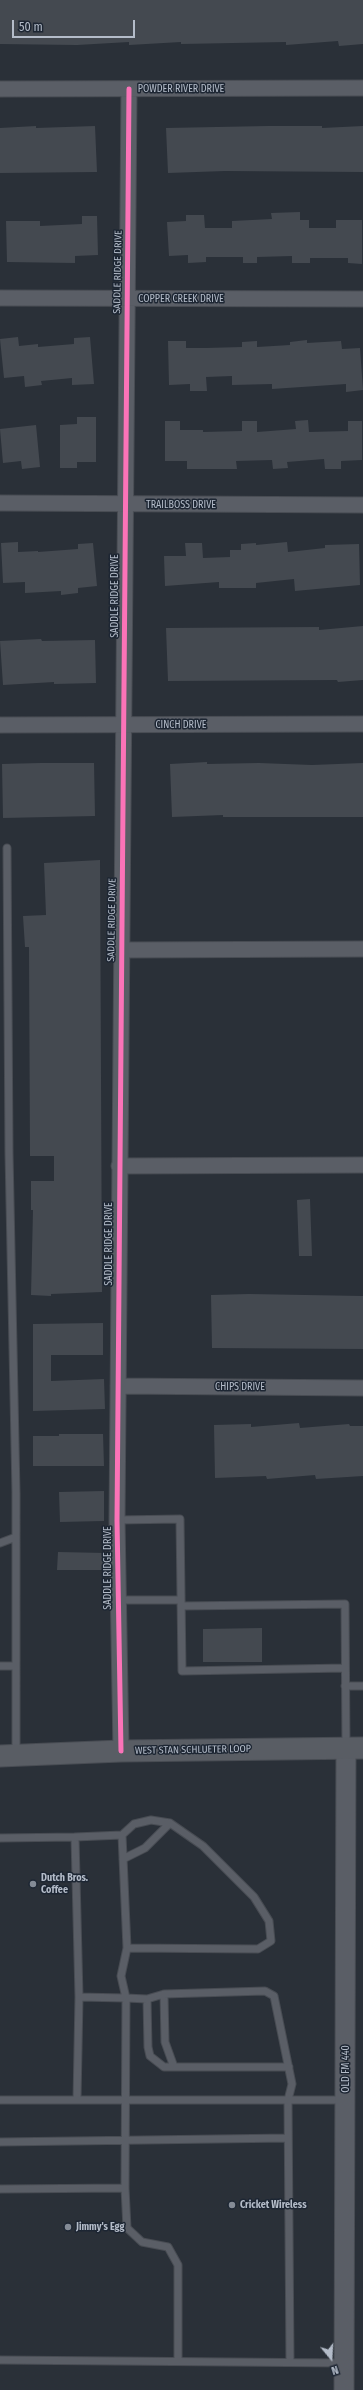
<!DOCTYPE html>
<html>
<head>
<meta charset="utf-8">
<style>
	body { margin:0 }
	#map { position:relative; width:363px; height:2390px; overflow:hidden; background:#2a3038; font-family:"Fira Sans Condensed",sans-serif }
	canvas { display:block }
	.north { position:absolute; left:311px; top:2338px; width:40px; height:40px; -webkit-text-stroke:3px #1d2633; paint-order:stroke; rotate:162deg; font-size:11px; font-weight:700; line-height:16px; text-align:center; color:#b4bcc9 }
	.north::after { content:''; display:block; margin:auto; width:14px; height:18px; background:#b4bcc9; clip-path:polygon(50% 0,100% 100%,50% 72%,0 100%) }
	.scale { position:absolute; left:12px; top:20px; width:123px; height:18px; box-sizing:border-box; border:2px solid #b4bcc9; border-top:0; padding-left:5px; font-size:12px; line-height:14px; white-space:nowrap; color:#b4bcc9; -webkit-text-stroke:3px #1d2633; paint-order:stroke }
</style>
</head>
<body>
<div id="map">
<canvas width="363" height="2390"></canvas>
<div class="north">N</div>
<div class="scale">50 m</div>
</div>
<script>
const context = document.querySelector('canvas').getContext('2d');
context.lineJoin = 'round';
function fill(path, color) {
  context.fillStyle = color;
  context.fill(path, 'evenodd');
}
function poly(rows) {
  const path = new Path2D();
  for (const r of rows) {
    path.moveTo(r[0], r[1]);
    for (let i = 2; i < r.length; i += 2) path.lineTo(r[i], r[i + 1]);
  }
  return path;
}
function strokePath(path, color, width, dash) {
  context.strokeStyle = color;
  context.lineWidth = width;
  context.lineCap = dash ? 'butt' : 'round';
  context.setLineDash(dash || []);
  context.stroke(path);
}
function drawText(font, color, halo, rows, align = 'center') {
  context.font = font + ' "Fira Sans Condensed",sans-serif';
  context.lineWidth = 3;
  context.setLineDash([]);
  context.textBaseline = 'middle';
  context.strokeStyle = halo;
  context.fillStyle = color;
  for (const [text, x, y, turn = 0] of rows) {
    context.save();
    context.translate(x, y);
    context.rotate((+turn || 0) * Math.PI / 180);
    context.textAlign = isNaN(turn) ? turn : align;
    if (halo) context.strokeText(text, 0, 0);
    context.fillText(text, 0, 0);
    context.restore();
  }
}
fill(poly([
	[0,0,363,0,363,44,339,46,338,41,286,45,286,42,181,44,181,42,129,45,129,42,77,45,0,44],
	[36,126,36,128,95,126,97,172,0,173,0,128],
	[268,126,322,126,322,128,363,126,363,172,225,171,168,173,166,128],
	[300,212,300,220,309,220,309,228,336,228,336,220,362,220,362,264,348,263,348,258,310,258,310,263,292,263,292,256,257,257,257,263,243,263,243,257,206,257,206,262,188,263,188,255,169,256,167,222,186,221,186,215,204,215,205,228,232,228,232,221,272,219,271,213],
	[82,216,97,216,98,255,75,256,75,263,7,262,6,221,40,221,40,226,82,224],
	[18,337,19,346,38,344,38,347,74,344,74,338,90,337,94,384,72,385,72,378,41,381,42,385,25,387,24,376,4,378,0,339],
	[307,340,307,343,341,341,342,349,360,348,363,390,346,392,346,384,272,389,272,384,232,385,232,376,206,377,207,391,190,391,190,384,169,385,168,341,186,341,186,348,206,348,242,347,242,342,257,341,257,347,290,345,290,342],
	[77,417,96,417,96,462,77,462,77,468,60,468,60,425,77,424],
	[308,420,309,432,348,431,348,421,362,421,362,460,341,461,341,469,325,469,324,459,287,462,288,468,273,469,272,460,236,461,237,469,187,469,187,461,165,461,165,421,180,421,180,430,203,430,203,432,242,431,242,421,257,421,257,432,296,429,295,421],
	[36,425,40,467,22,469,21,461,3,463,0,429],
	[18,542,18,552,38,551,38,552,78,549,78,544,93,543,97,586,78,588,78,593,61,595,61,591,25,593,25,582,3,583,1,543],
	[287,542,288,552,325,548,325,545,359,544,360,585,295,591,294,579,256,583,256,588,219,588,219,582,165,586,164,556,186,556,185,543,202,543,203,558,230,557,230,550,241,550,241,544,256,543,256,545],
	[363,626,363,680,338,682,337,680,168,681,166,628,319,627,319,630],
	[41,639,42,641,95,640,96,683,54,684,54,682,3,685,0,641],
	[207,762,207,764,259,763,312,765,363,763,363,817,223,817,223,815,172,817,170,764],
	[41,763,94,763,95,816,3,818,2,764],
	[100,860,102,1292,51,1294,51,1296,31,1295,33,1210,31,1210,31,1181,54,1181,54,1156,30,1156,29,947,25,947,23,916,46,915,44,863],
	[310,1199,312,1256,299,1256,297,1200],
	[249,1294,363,1296,363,1349,212,1348,211,1295],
	[103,1323,103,1355,51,1355,51,1381,104,1379,105,1409,33,1411,33,1324],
	[299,1423,300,1428,349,1424,350,1426,363,1426,363,1476,316,1479,315,1475,267,1479,266,1476,215,1478,214,1425,251,1424,251,1427],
	[59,1434,103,1434,104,1466,33,1466,33,1436,59,1436],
	[104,1491,104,1521,60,1522,59,1492],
	[58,1552,106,1553,106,1570,57,1570],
	[262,1628,262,1662,203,1662,203,1629]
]), '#444950');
const service = poly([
	[7,848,9,1153,16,1493,16,1754],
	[117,1520,180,1519,182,1671,345,1668],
	[0,1543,16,1537],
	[118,1600,181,1600],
	[181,1606,345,1604,346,1746],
	[0,1666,16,1666],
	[345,1686,363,1686],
	[122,1835,127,1948,121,1976,126,1998,147,1999,164,1994,265,1991,274,1996,292,2084,288,2100,290,2362],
	[75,1837,122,1835,134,1824,151,1820,170,1823,203,1846,254,1897,269,1921,271,1941,258,1949,127,1948],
	[0,1838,75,1837,79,1997],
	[123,1859,145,1848,170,1823],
	[164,1994,165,2042,174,2067],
	[147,1999,148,2047,150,2056,164,2067,289,2067],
	[0,2100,344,2100],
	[77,2100,79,1997,126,1998,125,2188],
	[0,2142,288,2138],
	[0,2189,125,2188,127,2228,142,2242,168,2247,178,2265,178,2360],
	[0,2360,344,2363]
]);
const minor = poly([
	[0,89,363,88],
	[0,298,363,299],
	[0,503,363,505],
	[0,725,363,724],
	[120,950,363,949],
	[119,1166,363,1165],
	[118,1386,363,1388],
	[121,1751,117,1520,129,89]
]);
const tertiary = poly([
	[344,2390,346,1748]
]);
const secondary = poly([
	[0,1756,121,1751,363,1748]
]);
strokePath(service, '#484c53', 9);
strokePath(minor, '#484c53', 17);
strokePath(tertiary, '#484c53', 21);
strokePath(secondary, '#484c53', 23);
strokePath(service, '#5a5e66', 7);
strokePath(minor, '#5a5e66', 15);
strokePath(tertiary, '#5a5e66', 19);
strokePath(secondary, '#595d64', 21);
strokePath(poly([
	[121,1751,117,1520,129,89]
]), '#fb73b8', 5);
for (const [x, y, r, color] of [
	[33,1884,4,"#848b96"],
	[232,2205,4,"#848b96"],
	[68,2227,4,"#848b96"]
]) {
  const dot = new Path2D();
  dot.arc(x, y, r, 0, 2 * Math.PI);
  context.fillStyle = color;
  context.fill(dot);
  strokePath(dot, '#1d2633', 1.5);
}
drawText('10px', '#b4bcc9', '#1d2633', [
	["POWDER RIVER DRIVE",181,89],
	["SADDLE RIDGE DRIVE",118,272,-89],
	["COPPER CREEK DRIVE",181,299],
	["TRAILBOSS DRIVE",181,505],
	["SADDLE RIDGE DRIVE",115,596,-90],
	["CINCH DRIVE",181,725],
	["SADDLE RIDGE DRIVE",112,920,-89],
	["SADDLE RIDGE DRIVE",109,1244,-90],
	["CHIPS DRIVE",240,1387],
	["SADDLE RIDGE DRIVE",108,1568,-90],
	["WEST STAN SCHLUETER LOOP",193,1750,-1],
	["OLD FM 440",346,2069,-90]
]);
drawText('bold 10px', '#b4bcc9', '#1d2633', [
	["Dutch Bros.",41,1878],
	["Coffee",41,1890],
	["Cricket Wireless",240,2205],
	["Jimmy's Egg",76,2227]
], 'left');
</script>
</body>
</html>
